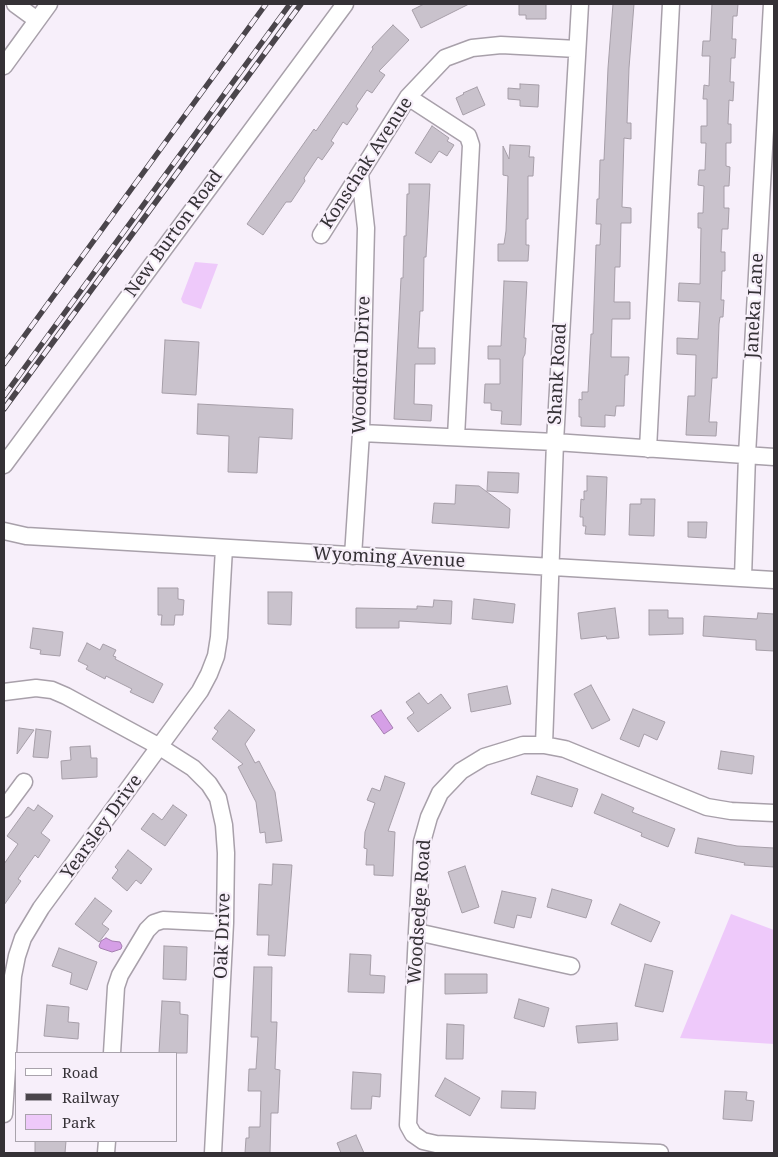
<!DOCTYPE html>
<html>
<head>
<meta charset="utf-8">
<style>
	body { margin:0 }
	#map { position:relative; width:778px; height:1157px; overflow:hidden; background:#f7effa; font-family:"Noto Serif",serif }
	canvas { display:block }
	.frame { position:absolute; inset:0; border:5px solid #353136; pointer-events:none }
	.legend { position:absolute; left:15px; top:1052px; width:162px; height:90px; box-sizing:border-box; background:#f7effa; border:1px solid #a9a3ac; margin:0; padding:6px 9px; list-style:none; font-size:15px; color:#353136 }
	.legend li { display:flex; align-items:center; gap:10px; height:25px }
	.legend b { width:25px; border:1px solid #a9a3ac }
</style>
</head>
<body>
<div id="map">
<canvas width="778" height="1157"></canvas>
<div class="frame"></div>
<ul class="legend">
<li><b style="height:6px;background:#fff"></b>Road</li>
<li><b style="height:6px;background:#4a454b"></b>Railway</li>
<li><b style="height:14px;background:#eec9fa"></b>Park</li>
</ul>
</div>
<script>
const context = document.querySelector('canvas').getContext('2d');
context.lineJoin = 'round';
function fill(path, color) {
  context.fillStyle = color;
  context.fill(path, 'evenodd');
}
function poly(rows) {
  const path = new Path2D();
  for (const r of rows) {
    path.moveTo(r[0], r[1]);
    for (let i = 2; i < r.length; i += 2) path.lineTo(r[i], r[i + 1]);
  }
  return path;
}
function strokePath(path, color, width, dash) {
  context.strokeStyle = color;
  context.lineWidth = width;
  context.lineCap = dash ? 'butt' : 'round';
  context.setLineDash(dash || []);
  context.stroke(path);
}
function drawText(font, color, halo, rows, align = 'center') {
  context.font = font + ' "Noto Serif",serif';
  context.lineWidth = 4.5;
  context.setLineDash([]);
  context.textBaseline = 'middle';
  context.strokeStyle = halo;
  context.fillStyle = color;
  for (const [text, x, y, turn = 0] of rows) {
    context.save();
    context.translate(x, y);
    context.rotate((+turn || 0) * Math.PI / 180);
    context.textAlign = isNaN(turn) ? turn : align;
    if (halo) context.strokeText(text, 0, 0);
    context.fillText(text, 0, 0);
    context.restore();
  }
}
fill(poly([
	[195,262,218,264,201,309,183,303,181,299],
	[731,914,774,930,774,1044,680,1038]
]), '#eec9fa');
const water = poly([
	[381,710,393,728,384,734,371,716,381,710],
	[106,938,112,941,120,942,122,946,121,949,112,952,100,948,99,946,101,941,106,938]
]);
fill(water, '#d59fe6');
strokePath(water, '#a57eb1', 1);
const building = poly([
	[424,4,469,4,421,28,412,10,424,4],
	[519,4,546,4,546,19,526,19,526,15,519,15,519,4],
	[613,4,634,4,629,68,627,123,631,123,631,139,624,138,622,207,631,208,631,223,621,223,620,267,615,267,614,302,630,302,630,319,612,319,611,357,629,357,628,375,625,375,624,406,616,406,615,416,605,415,605,427,581,426,581,417,579,417,579,399,582,400,582,392,588,392,591,334,593,334,596,245,600,245,601,224,596,224,597,199,599,199,600,160,604,160,608,68,613,4],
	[712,4,738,4,737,16,733,16,732,39,736,39,735,58,731,58,730,82,734,82,733,101,729,100,728,124,731,124,731,143,726,143,726,166,730,167,729,186,724,186,724,208,729,208,728,229,722,229,721,252,725,252,725,271,722,271,721,300,724,300,723,317,720,317,719,324,717,378,712,378,709,422,717,422,716,436,686,435,688,396,695,396,696,355,677,354,677,338,698,339,700,302,678,301,679,283,700,284,701,228,698,228,698,213,703,213,704,186,698,185,699,170,705,170,706,143,701,143,701,126,707,126,707,99,703,99,704,85,709,86,710,56,702,56,703,41,710,41,712,4],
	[393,25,409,40,379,71,385,75,372,93,367,90,356,106,358,109,347,125,343,122,331,141,334,143,322,160,318,157,304,178,305,181,291,202,286,202,263,235,247,224,314,129,316,131,373,49,372,47,393,25],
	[520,84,539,85,538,107,520,106,520,100,508,99,508,88,520,89,520,84],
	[477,87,485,105,463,115,456,98,464,94,463,93,477,87],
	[432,126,449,138,447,141,454,145,447,156,439,151,431,163,415,153,432,126],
	[510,145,530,146,529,157,534,157,533,176,528,176,528,219,526,219,526,245,529,245,528,261,498,261,498,244,504,244,506,231,508,176,503,175,503,146,509,159,510,145],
	[409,184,430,184,426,257,424,257,423,311,420,311,418,348,435,348,435,364,415,364,414,404,432,405,431,421,394,419,401,278,403,278,404,236,406,236,407,194,409,194,409,184],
	[504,281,527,282,524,338,526,338,525,354,523,358,521,425,501,424,502,411,491,410,491,403,484,403,485,384,500,384,500,359,488,359,488,346,501,346,504,281],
	[165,340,199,342,196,395,162,393,165,340],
	[198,404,293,409,292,439,259,437,257,473,228,472,229,436,197,434,198,404],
	[488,472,519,473,518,493,487,491,488,472],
	[587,476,607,477,605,535,585,534,586,526,583,526,583,517,580,517,581,499,584,500,584,491,587,491,587,476],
	[456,485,479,486,510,509,509,528,432,523,434,503,455,504,456,485],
	[641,499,655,499,654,536,629,535,630,504,641,504,641,499],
	[688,522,707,522,706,538,688,537,688,522],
	[158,588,178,588,178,599,184,600,183,615,175,615,174,625,161,625,162,615,158,615,158,588],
	[268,592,292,592,291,625,268,624,268,592],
	[474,599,515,604,513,623,472,619,474,599],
	[434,600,452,601,451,624,399,621,399,628,356,628,356,608,417,609,417,606,433,607,434,600],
	[615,608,619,638,607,639,606,636,581,639,578,613,615,608],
	[649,610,668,610,668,618,683,618,683,634,649,635,649,610],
	[758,613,774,614,774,651,756,650,756,640,703,636,704,616,757,619,758,613],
	[33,628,63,632,60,656,40,654,41,650,30,648,33,628],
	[87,643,100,650,103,644,116,650,113,656,116,657,115,659,163,684,153,703,130,692,132,689,106,676,105,679,86,669,88,666,78,661,87,643],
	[591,685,610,720,592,729,574,694,591,685],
	[507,686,511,704,471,712,468,694,507,686],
	[419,693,428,704,441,694,451,708,418,732,407,718,414,713,406,702,419,693],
	[633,709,665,722,657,740,644,734,639,747,620,739,633,709],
	[229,710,255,730,245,744,255,763,259,761,275,792,282,841,266,843,265,832,260,833,256,802,238,767,243,764,212,739,218,731,214,728,229,710],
	[19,728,34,730,17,754,19,728],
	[36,729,51,731,48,758,33,757,36,729],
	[90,746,91,758,97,758,97,777,62,779,61,761,71,760,70,747,90,746],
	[721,751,754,756,752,774,718,769,721,751],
	[385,776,405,783,388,831,395,832,393,876,374,875,374,865,366,865,367,849,364,848,365,832,375,803,367,800,372,788,380,791,385,776],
	[537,776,578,789,572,807,531,794,537,776],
	[602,794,634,808,632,812,675,829,668,847,641,836,642,833,594,813,602,794],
	[38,805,53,816,41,833,50,840,38,858,35,855,18,879,21,881,4,905,4,864,18,844,7,836,28,807,34,811,38,805],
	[173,805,187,815,165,846,141,829,153,813,162,820,173,805],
	[698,838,737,846,774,848,774,867,744,865,745,863,695,853,698,838],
	[128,850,152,869,141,884,136,880,127,891,112,878,118,870,115,867,128,850],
	[273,864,292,865,285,956,268,955,269,935,257,935,259,884,272,885,273,864],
	[465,866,479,907,462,913,448,872,465,866],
	[552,889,592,900,586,918,547,907,552,889],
	[502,891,536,898,531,918,517,915,514,928,494,923,502,891],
	[95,898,112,911,102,924,109,929,99,942,75,924,95,898],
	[620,904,660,922,651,942,611,924,620,904],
	[164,946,187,947,186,980,163,979,164,946],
	[59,948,97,962,87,990,70,984,72,973,52,966,59,948],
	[350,954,371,955,370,975,385,976,384,993,348,992,350,954],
	[645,964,673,971,663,1012,635,1006,645,964],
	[254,967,272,967,271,1022,277,1022,275,1069,280,1070,278,1113,271,1113,270,1153,245,1153,246,1138,249,1138,249,1127,260,1127,261,1091,248,1091,249,1069,256,1069,258,1037,251,1037,254,967],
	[445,974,487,974,487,993,445,994,445,974],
	[519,999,549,1008,544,1027,514,1018,519,999],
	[162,1001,180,1002,180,1014,188,1015,187,1053,159,1053,162,1001],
	[47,1005,69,1007,68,1022,79,1023,78,1039,44,1036,47,1005],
	[617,1023,618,1040,578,1043,576,1026,617,1023],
	[447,1024,464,1025,463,1059,446,1059,447,1024],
	[353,1072,381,1074,380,1097,372,1096,371,1109,351,1109,353,1072],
	[445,1078,480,1098,470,1116,435,1096,445,1078],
	[502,1091,536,1092,535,1109,501,1108,502,1091],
	[725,1091,747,1092,746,1100,754,1101,752,1121,723,1119,725,1091],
	[356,1135,364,1153,341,1153,337,1143,356,1135],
	[35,1141,66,1141,65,1153,35,1153,35,1141]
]);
fill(building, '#c9c2cc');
strokePath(building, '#a69ea8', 1);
const minor = poly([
	[15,4,37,20],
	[4,66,49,4],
	[408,97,468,136,471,145,456,437],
	[321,235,408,97,445,58,472,48,501,45,577,49],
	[361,433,555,442,774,457],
	[648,449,671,4],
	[4,465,345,4],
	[4,531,26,536,774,580],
	[353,556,361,433,366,228,360,174],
	[743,578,747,455,772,4],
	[4,692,36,688,52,690,66,696,160,747,193,768,209,784,218,798,224,825,226,853,225,923,213,1153],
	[544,745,555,442,580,4],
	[4,809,24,782],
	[417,932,571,966],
	[112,1053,116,987,120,975,147,930,154,923,163,920,225,923],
	[4,1114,13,976,17,956,23,938,41,908,200,691,209,674,216,656,219,637,224,548],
	[106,1153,107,1141],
	[660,1153,436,1144,423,1141,413,1134,408,1125,417,932,422,842,429,817,440,793,461,771,484,757,523,745,544,745,565,749,707,807,731,811,774,813]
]);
strokePath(minor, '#a8a0aa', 19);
strokePath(minor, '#fff', 16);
const rail = poly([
	[4,364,266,4],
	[4,396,290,4],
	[4,409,301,4]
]);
strokePath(rail, '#4a454b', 5.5);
strokePath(rail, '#f7effa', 4, [11]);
drawText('18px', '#353136', '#f7effa', [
	["Konschak Avenue",367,163,-57],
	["New Burton Road",174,234,-54],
	["Janeka Lane",755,306,-87],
	["Woodford Drive",362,365,-88],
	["Shank Road",558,374,-87],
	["Wyoming Avenue",389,558,3],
	["Yearsley Drive",102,827,-54],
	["Woodsedge Road",420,912,-86],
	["Oak Drive",223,936,-88]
]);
</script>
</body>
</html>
